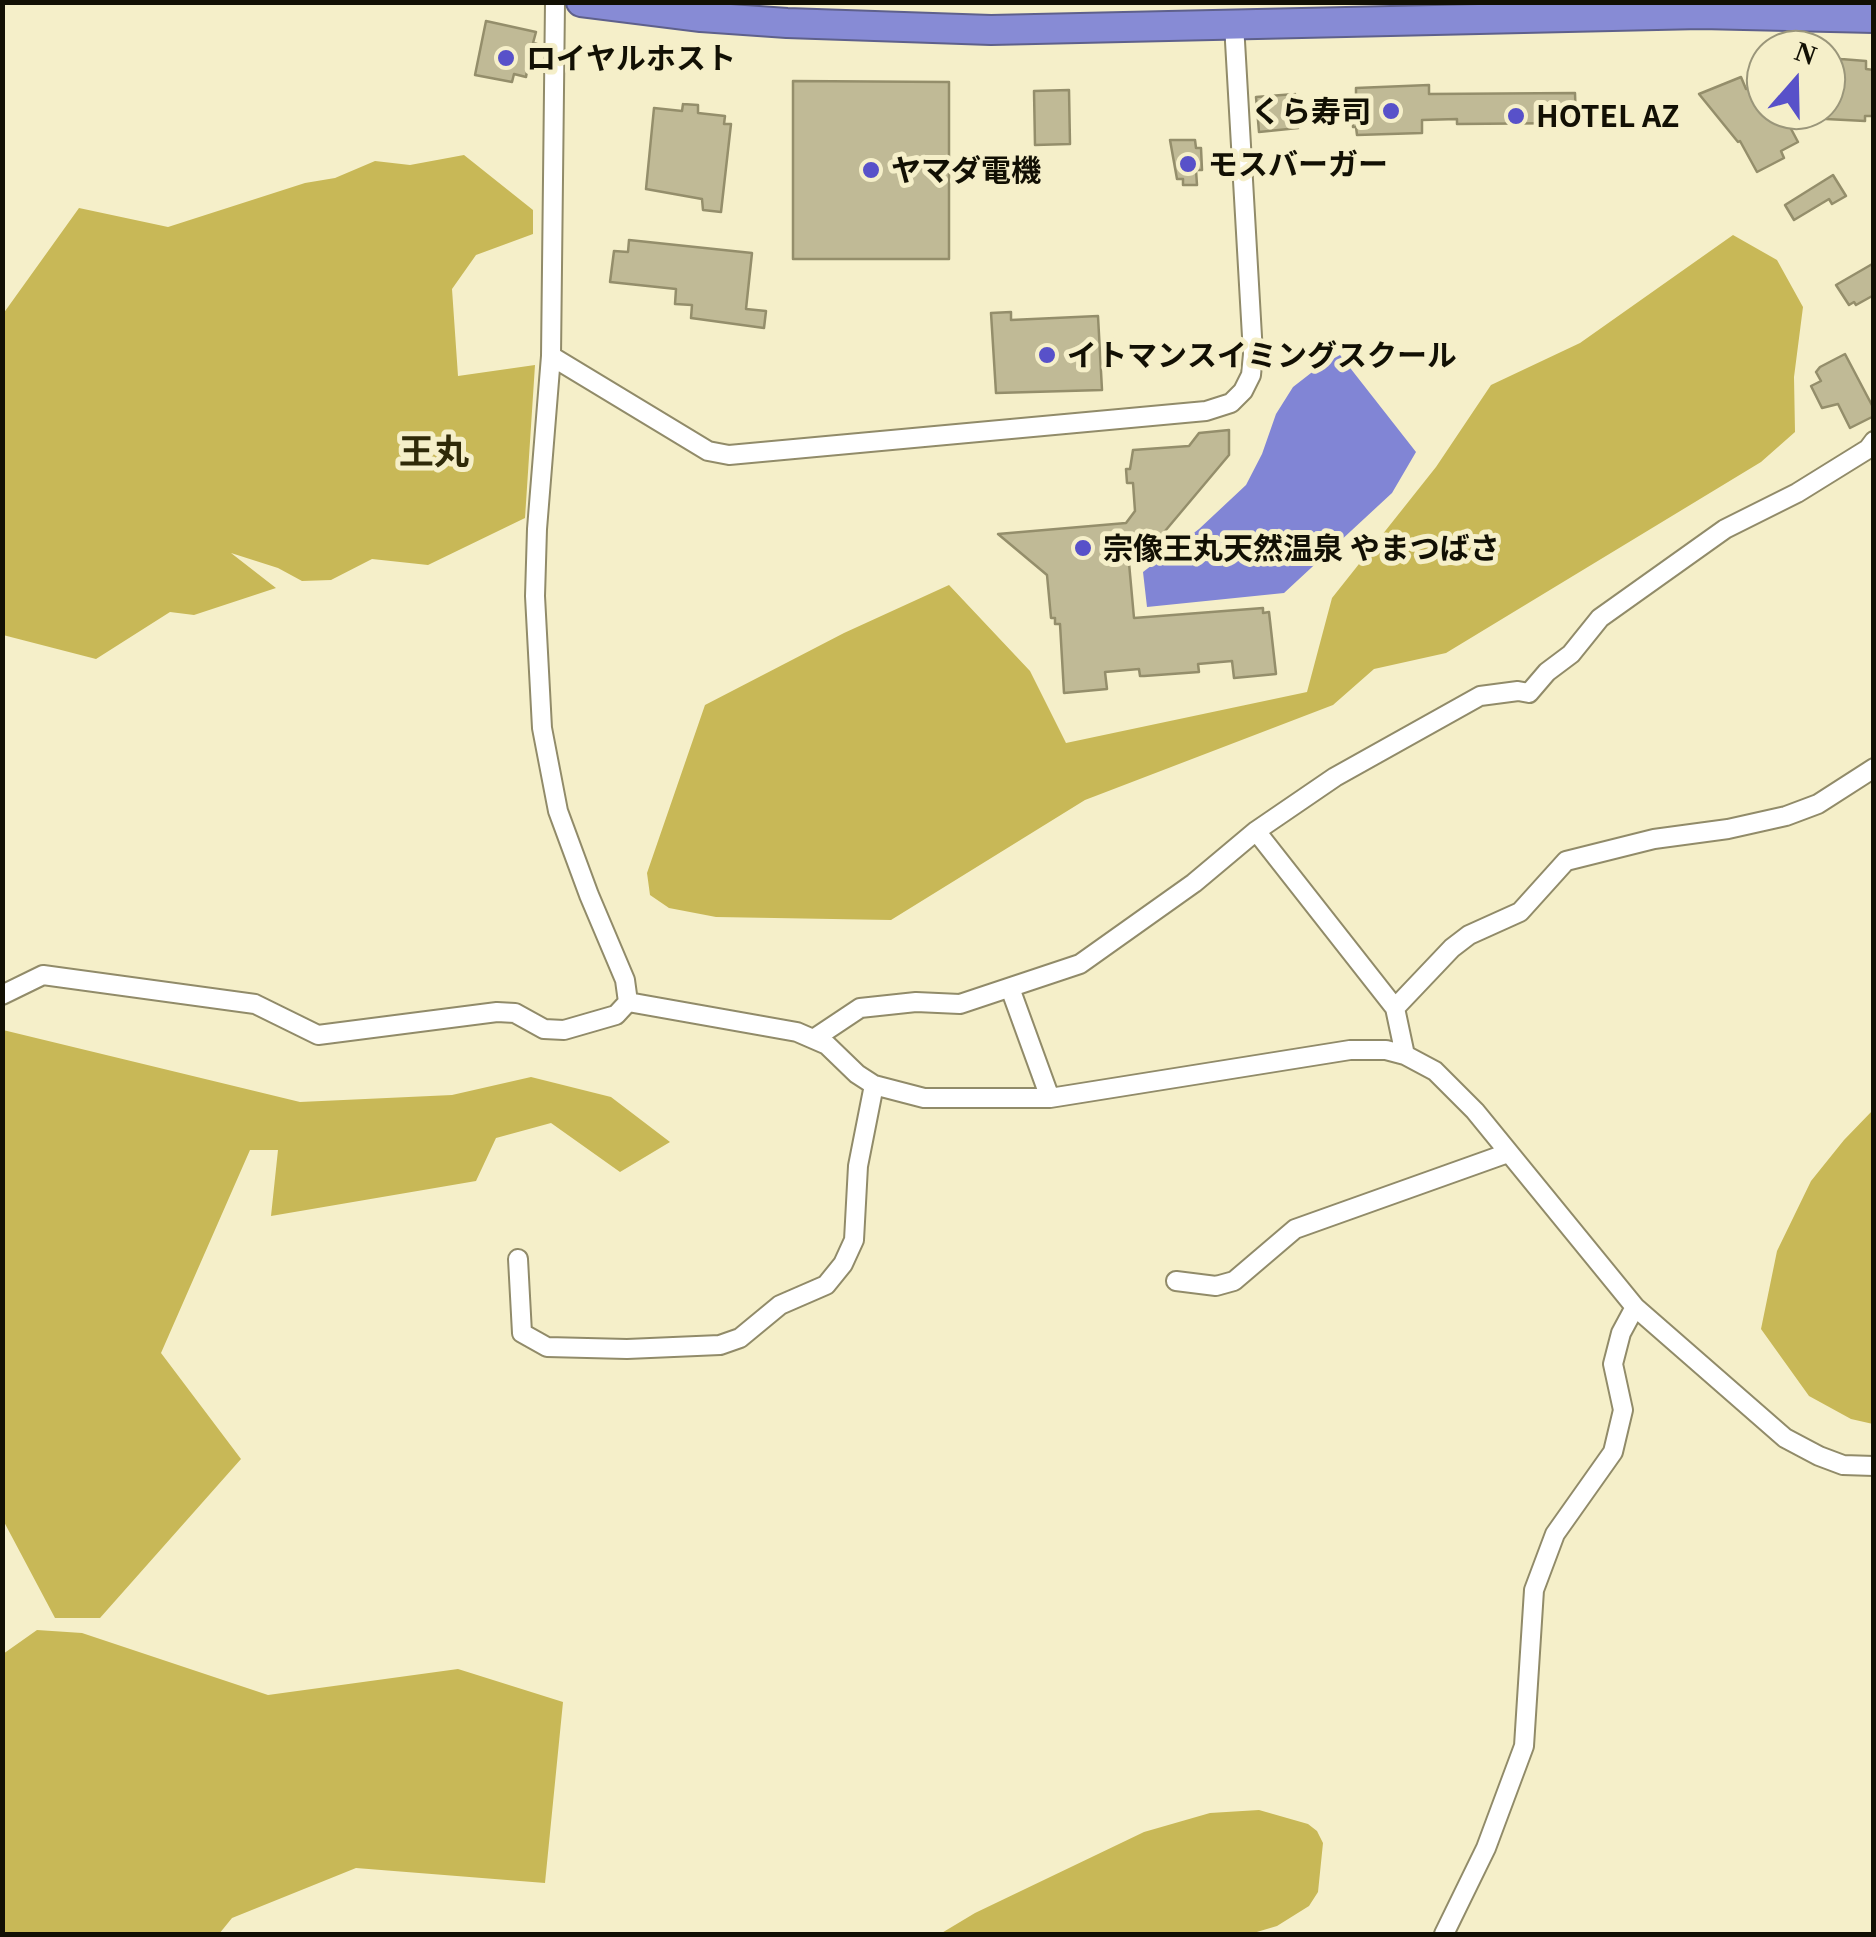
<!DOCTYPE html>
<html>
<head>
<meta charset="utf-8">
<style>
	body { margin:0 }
	#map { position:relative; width:1876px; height:1937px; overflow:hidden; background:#f5efc9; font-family:Georgia,serif }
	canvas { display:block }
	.frame { position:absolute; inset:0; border:5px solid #121004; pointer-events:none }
	.north { position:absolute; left:1746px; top:30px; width:100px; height:100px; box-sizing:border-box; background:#f5efc9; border:2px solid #9a967a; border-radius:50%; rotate:20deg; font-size:28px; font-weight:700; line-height:40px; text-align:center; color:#121004 }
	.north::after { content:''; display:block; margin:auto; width:35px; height:45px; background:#5851c9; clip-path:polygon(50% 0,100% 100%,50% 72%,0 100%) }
</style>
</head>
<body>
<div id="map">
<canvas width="1876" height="1937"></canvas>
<div class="frame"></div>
<div class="north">N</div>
</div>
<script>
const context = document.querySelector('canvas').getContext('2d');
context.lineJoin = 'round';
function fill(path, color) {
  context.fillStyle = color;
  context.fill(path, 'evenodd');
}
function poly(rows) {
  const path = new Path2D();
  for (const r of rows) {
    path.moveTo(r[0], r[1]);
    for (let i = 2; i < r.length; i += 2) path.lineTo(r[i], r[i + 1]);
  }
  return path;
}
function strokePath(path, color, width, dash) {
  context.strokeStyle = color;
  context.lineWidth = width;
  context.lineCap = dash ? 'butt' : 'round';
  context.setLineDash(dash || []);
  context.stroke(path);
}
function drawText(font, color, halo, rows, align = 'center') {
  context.font = font + ' Georgia,"Noto Sans JP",serif';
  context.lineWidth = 10;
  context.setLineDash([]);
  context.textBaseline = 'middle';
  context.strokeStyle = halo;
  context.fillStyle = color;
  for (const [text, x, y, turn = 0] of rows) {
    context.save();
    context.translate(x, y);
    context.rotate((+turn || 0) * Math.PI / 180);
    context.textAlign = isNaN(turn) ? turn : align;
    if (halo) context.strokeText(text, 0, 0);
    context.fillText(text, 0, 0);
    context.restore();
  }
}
fill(poly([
	[464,155,533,210,533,234,476,255,452,289,458,376,535,365,525,518,428,565,372,559,331,580,302,581,278,568,231,553,276,588,194,615,170,612,96,659,3,635,3,314,79,208,168,227,305,183,335,178,375,161,410,165],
	[1733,235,1777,260,1803,307,1794,377,1795,432,1761,462,1446,653,1374,669,1333,705,1085,800,891,920,716,917,669,908,650,895,647,873,705,705,844,633,949,585,1030,671,1066,743,1307,692,1332,598,1436,467,1491,385,1580,343],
	[3,1030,300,1102,452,1095,531,1077,611,1097,670,1142,620,1172,551,1123,496,1138,476,1181,271,1216,278,1150,250,1150,161,1353,241,1459,100,1618,55,1618,3,1520],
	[1873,1110,1873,1424,1851,1419,1809,1396,1761,1329,1777,1251,1811,1181,1844,1140],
	[37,1630,82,1633,268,1695,458,1669,563,1702,545,1883,356,1868,232,1918,219,1934,3,1934,3,1654],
	[1259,1810,1308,1824,1317,1831,1323,1843,1318,1892,1309,1906,1277,1926,1250,1934,940,1934,975,1913,1144,1832,1210,1813]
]), '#c8b857');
fill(poly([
	[1340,355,1416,452,1392,493,1284,593,1147,607,1143,572,1199,529,1246,485,1262,454,1276,414,1293,387,1320,366]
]), '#8185d5');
const building = poly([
	[486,21,536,32,533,43,537,44,532,72,527,71,526,77,514,74,512,82,475,75,486,21],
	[1841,59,1866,61,1866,69,1874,70,1874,116,1865,116,1865,121,1826,119,1826,68,1840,70,1841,59],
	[1741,77,1746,89,1766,80,1766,110,1781,110,1798,142,1781,151,1784,158,1757,172,1740,141,1738,142,1699,94,1741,77],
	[793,81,949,82,949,259,793,259,793,81],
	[1429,85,1429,94,1575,93,1576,123,1457,124,1457,119,1422,120,1422,133,1357,135,1356,127,1353,127,1352,102,1356,102,1356,88,1429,85],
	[1069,90,1070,144,1035,145,1034,91,1069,90],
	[1295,94,1298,128,1259,132,1256,97,1295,94],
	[683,104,698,105,698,113,725,116,724,124,731,124,721,212,703,210,702,199,646,189,654,108,682,111,683,104],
	[1170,140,1195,140,1196,148,1201,148,1202,170,1196,170,1197,185,1183,185,1183,179,1177,179,1170,140],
	[1833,175,1846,196,1832,204,1829,199,1794,220,1785,205,1833,175],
	[629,240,752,253,746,309,766,311,764,328,691,318,692,305,675,304,676,289,610,282,614,251,628,252,629,240],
	[1874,263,1874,295,1856,305,1854,302,1849,305,1836,285,1874,263],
	[1011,312,1011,320,1098,316,1102,390,996,393,991,313,1011,312],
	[1845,354,1874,409,1874,416,1850,428,1838,404,1822,408,1811,386,1821,381,1816,372,1820,367,1845,354],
	[1229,430,1229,455,1139,562,1129,563,1134,618,1263,608,1263,613,1269,612,1276,674,1234,678,1232,661,1198,664,1199,672,1144,676,1140,676,1139,669,1105,672,1107,689,1064,693,1060,624,1055,624,1055,618,1051,618,1047,575,998,534,1126,523,1135,511,1133,483,1127,483,1126,469,1130,469,1133,450,1189,446,1199,433,1229,430]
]);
fill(building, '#c0ba96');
strokePath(building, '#948e6b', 2.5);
const minor = poly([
	[555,2,551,356,537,529,535,596,542,728,558,811,589,895,625,980,628,1002],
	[551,356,708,451,729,455,1206,411,1231,403,1243,391,1251,375,1253,354,1234,24],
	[1256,831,1395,1008,1405,1055],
	[1010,988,1050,1098],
	[2,995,43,975,255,1004,318,1035,497,1012,515,1013,544,1029,564,1030,616,1015,628,1002],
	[628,1002,797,1032,827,1045,857,1074,874,1085,924,1098,1050,1098,1350,1050,1386,1050,1405,1055,1435,1071,1475,1111,1635,1307,1785,1438,1819,1456,1843,1465,1874,1466],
	[1395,1008,1452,948,1469,935,1520,912,1566,861,1654,839,1728,829,1786,816,1818,804,1874,768],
	[815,1038,860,1008,916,1002,960,1004,1080,964,1194,883,1256,831,1335,777,1480,696,1518,691,1529,693,1547,672,1571,654,1600,618,1725,529,1797,493,1868,449,1874,441],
	[518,1259,522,1333,547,1347,627,1349,720,1345,740,1338,780,1305,826,1285,843,1264,854,1240,858,1166,874,1085],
	[1176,1281,1216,1286,1234,1281,1295,1229,1508,1153],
	[1444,1934,1486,1848,1524,1746,1534,1590,1555,1534,1613,1452,1623,1410,1613,1364,1621,1333,1635,1307]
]);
const highway = poly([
	[581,2,701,17,787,23,991,30,1701,14,1874,18]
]);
strokePath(minor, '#918b69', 22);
strokePath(highway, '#5e608c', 32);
strokePath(minor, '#fff', 18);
strokePath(highway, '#878bd5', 28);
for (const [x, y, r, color] of [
	[506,58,10,"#5851c9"],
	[1391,111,10,"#5851c9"],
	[1516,116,10,"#5851c9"],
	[1188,164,10,"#5851c9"],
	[871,170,10,"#5851c9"],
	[1047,355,10,"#5851c9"],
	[1083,548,10,"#5851c9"]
]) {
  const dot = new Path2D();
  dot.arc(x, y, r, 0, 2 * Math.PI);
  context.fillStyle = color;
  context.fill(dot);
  strokePath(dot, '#f5efc9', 4);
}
drawText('bold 30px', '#121004', '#f5efc9', [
	["ロイヤルホスト",526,58],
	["くら寿司",1371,111,"right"],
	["HOTEL AZ",1536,116],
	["モスバーガー",1208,164],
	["ヤマダ電機",891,170],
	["イトマンスイミングスクール",1067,355],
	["宗像王丸天然温泉 やまつばさ",1103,548]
], 'left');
drawText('bold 35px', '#2f2a08', '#f5efc9', [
	["王丸",434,451]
]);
</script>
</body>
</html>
